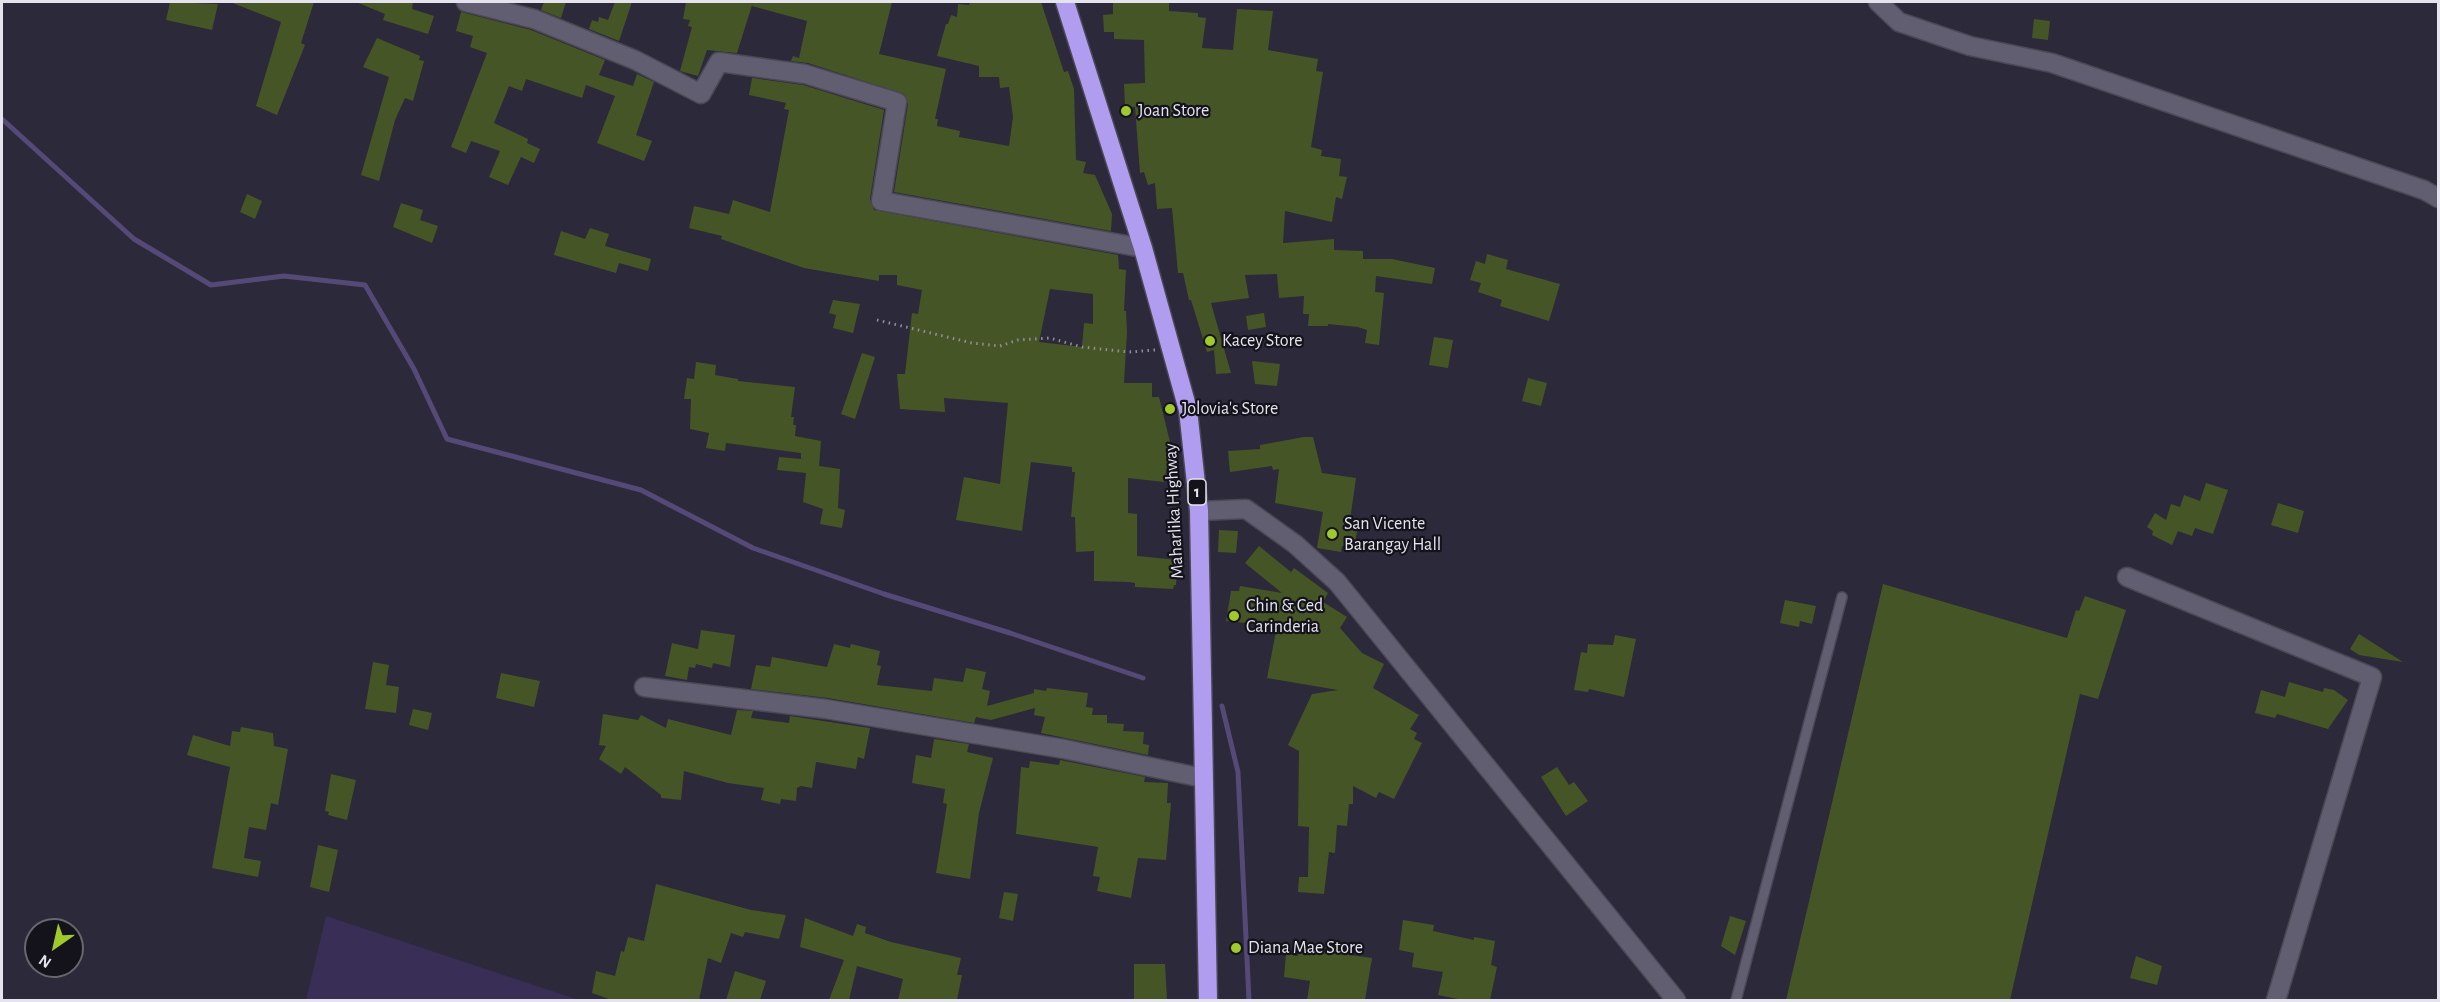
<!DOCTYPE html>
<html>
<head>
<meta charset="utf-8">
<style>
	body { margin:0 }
	#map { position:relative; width:2440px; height:1002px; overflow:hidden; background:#2c293a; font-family:"Alegreya Sans",sans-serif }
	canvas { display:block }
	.frame { position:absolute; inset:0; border:3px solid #e5e3ee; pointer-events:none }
	.north { position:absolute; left:24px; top:918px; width:60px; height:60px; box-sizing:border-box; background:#14131b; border:2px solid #68666f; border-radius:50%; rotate:214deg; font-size:16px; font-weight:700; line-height:24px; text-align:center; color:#e5e3ee }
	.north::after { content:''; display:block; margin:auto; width:21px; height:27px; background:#a0c92b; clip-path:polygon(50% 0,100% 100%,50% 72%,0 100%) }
</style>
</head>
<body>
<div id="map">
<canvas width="2440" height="1002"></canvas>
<div class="frame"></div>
<div class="north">N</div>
</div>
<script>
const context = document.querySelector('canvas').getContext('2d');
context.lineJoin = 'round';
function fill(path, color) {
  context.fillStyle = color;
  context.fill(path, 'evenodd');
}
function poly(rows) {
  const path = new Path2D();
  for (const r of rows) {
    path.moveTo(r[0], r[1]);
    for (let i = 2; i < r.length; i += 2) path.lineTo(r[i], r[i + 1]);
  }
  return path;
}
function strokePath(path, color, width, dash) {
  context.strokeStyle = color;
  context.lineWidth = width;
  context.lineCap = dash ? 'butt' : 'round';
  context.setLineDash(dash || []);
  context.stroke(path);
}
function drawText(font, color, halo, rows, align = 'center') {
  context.font = font + ' "Alegreya Sans",sans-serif';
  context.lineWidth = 4.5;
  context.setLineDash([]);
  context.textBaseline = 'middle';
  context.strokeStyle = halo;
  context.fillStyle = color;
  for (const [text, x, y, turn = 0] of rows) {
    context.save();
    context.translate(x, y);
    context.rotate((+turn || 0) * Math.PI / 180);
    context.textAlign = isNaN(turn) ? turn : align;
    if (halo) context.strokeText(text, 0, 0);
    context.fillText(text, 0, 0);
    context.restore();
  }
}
fill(poly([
	[326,916,573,998,583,1000,306,1000]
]), '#382e56');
strokePath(poly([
	[2,119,134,239,211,285,284,276,365,285,414,369,447,439,641,490,753,548,884,594,1010,633,1143,678],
	[1222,706,1238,772,1249,1000]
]), '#554a77', 5);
fill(poly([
	[170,2,218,4,212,30,166,20],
	[230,2,314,2,301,43,305,45,277,115,256,106,281,22],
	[356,2,413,2,412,9,434,16,428,34,383,20,385,14],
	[544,2,566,2,561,18,541,10],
	[615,2,632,2,619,41,589,29,592,20,598,22,599,17,608,20],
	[686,2,892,2,879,54,946,69,935,119,938,119,937,126,960,131,959,137,1009,146,1013,117,1009,87,1000,88,999,77,979,77,979,66,937,56,946,24,948,24,951,15,957,17,958,4,969,5,970,2,1041,2,1064,72,1068,71,1074,89,1076,160,1086,162,1083,173,1095,175,1112,214,1111,231,894,192,908,104,904,94,808,63,791,61,793,56,799,58,807,21,752,6,753,2,737,53,707,50,698,76,680,71,692,27,688,26,690,20,683,19],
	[1113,2,1169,2,1169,11,1198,13,1198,17,1206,18,1202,48,1233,50,1237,9,1273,11,1268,50,1318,59,1316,71,1323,72,1311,147,1322,150,1321,156,1341,159,1339,176,1347,177,1342,199,1336,197,1332,222,1285,211,1283,243,1334,239,1334,250,1363,251,1363,259,1392,259,1435,268,1432,284,1376,276,1375,292,1384,293,1379,345,1365,343,1367,330,1358,327,1328,324,1328,326,1308,326,1309,314,1303,314,1304,296,1279,298,1277,274,1245,275,1249,298,1211,303,1231,373,1216,374,1214,350,1207,352,1191,300,1189,300,1183,273,1178,273,1172,208,1157,209,1155,183,1148,185,1144,172,1140,173,1135,107,1125,107,1124,84,1145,83,1144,40,1114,39,1114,32,1104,32,1103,15,1113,14],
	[461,12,531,30,605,60,599,75,633,86,637,74,654,82,636,135,652,141,644,161,597,143,615,96,586,85,582,98,526,79,522,91,509,86,494,123,528,139,527,143,540,149,534,163,521,157,508,185,489,177,500,151,471,141,466,153,451,147,487,53,470,47,473,36,456,31],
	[2034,19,2050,21,2048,40,2032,38],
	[377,38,420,56,419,60,424,61,413,101,405,98,395,120,379,181,361,175,389,77,363,67],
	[752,78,803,85,884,110,870,199,874,210,1118,255,1119,269,1126,270,1124,311,1126,311,1127,332,1124,383,1152,383,1152,397,1159,397,1171,446,1164,482,1128,478,1128,513,1137,514,1137,556,1178,560,1176,585,1174,585,1173,589,1135,587,1135,583,1129,582,1094,581,1094,551,1076,552,1075,517,1071,517,1075,472,1072,472,1072,467,1031,462,1022,531,956,520,964,477,1000,484,1008,403,944,398,945,412,900,409,897,374,905,374,912,313,918,314,922,290,897,285,897,275,879,275,879,281,804,268,721,239,722,236,689,228,694,206,729,214,733,200,770,212,789,110,784,109,786,103,749,95],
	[1050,289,1093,294,1093,324,1084,323,1082,347,1039,342],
	[247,194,262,201,255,219,240,212],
	[401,203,423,210,420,220,438,226,432,243,393,227],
	[590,228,609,234,605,246,651,259,648,271,619,263,616,273,554,255,561,231,585,239],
	[1487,254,1508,260,1506,269,1560,284,1549,321,1500,306,1502,300,1478,292,1481,283,1470,280,1476,261,1485,264],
	[833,300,860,304,853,333,833,328,836,315,829,313],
	[1264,313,1266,327,1248,330,1246,316],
	[1434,337,1453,340,1448,368,1429,365],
	[862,353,875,357,855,419,841,414],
	[1252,361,1280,364,1277,386,1255,384],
	[696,362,716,365,715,375,738,379,738,381,795,387,791,417,794,417,793,425,796,425,795,436,821,441,819,466,840,469,838,508,845,510,842,528,820,524,823,509,803,502,806,473,777,470,779,457,801,459,801,453,726,443,725,451,706,448,709,433,690,429,691,399,684,399,687,378,694,379],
	[1528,378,1547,383,1541,406,1522,401],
	[1304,437,1313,437,1322,473,1356,478,1350,520,1359,521,1354,547,1342,546,1341,552,1317,548,1323,512,1275,503,1279,469,1273,470,1272,466,1230,472,1228,451,1260,449,1260,445],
	[2206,483,2228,490,2213,534,2195,528,2192,536,2178,531,2172,545,2152,535,2153,531,2147,527,2155,513,2166,520,2171,504,2180,507,2184,495,2200,501],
	[2278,503,2304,511,2298,533,2271,525],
	[1219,530,1238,531,1236,553,1218,552],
	[1259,546,1291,572,1294,568,1328,593,1323,602,1347,617,1340,628,1362,653,1384,664,1373,688,1419,715,1410,729,1417,733,1414,739,1422,743,1394,799,1379,792,1376,798,1353,786,1353,804,1349,804,1347,826,1337,825,1335,853,1329,852,1324,894,1298,892,1299,877,1308,877,1309,827,1298,826,1299,751,1288,745,1312,694,1338,690,1267,678,1277,626,1226,621,1231,591,1239,591,1240,586,1282,593,1245,563],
	[1883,584,2067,638,2076,610,2079,611,2085,596,2126,610,2098,699,2080,694,2010,1000,1786,1000],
	[1785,600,1816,606,1812,624,1800,621,1799,627,1780,623],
	[701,630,735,635,730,667,713,663,712,668,696,664,695,668,689,667,687,680,665,676,672,643,698,649],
	[2359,634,2403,662,2359,655,2350,649],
	[1615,635,1636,639,1624,697,1589,689,1588,692,1574,690,1581,652,1587,653,1588,644,1613,645],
	[834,644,850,648,851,644,880,651,877,665,881,666,877,685,932,691,934,678,963,682,966,668,986,672,982,689,990,691,987,706,1034,693,1034,689,1046,691,1047,688,1088,693,1086,707,1093,708,1092,715,1107,715,1107,723,1124,724,1123,731,1144,732,1143,744,1149,745,1148,755,1041,733,1045,717,1034,715,1035,708,991,720,976,717,974,723,828,698,751,689,756,665,770,667,772,657,827,667],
	[373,662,389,665,386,685,399,687,396,713,365,709],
	[501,673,540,681,534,707,496,698],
	[2289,682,2323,692,2324,688,2334,690,2348,700,2328,729,2277,714,2275,718,2255,713,2261,690,2285,697],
	[413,709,432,713,428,730,409,725],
	[737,710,753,711,751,718,789,723,790,716,870,728,864,759,858,757,856,769,816,762,812,788,801,786,797,788,796,801,781,799,780,804,761,800,764,788,728,783,684,771,681,800,661,798,661,795,625,767,621,774,599,759,606,746,599,745,603,714,638,720,641,715,666,728,668,719,731,735],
	[241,727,273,733,274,746,288,749,278,805,271,803,266,830,249,827,244,858,261,861,258,877,212,868,230,767,187,755,193,735,230,746,232,731,240,732],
	[934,739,969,744,967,752,993,758,979,813,970,879,936,873,947,804,943,803,945,789,912,783,916,755,931,758],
	[1060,760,1145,777,1144,782,1168,783,1167,803,1171,803,1166,860,1138,858,1131,898,1097,891,1100,877,1093,876,1098,847,1016,834,1021,767,1029,768,1030,761,1059,765],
	[1557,767,1569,785,1574,782,1588,801,1566,816,1541,777],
	[331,774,356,780,347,820,328,815,329,812,325,811],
	[318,845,338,850,329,892,310,887],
	[656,884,751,910,786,915,779,939,745,932,743,937,731,933,721,963,708,958,699,1000,612,1000,592,993,596,971,615,976,621,951,624,952,628,937,644,941],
	[1004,892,1018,894,1013,921,999,918],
	[1730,916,1746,921,1735,955,1721,946],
	[805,918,853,936,857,924,866,927,865,933,891,942,961,958,957,975,962,975,957,1000,898,1000,903,979,857,966,849,1000,829,1000,844,960,800,947],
	[1403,920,1434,925,1433,931,1474,940,1474,937,1495,941,1491,965,1497,967,1490,1000,1463,1000,1438,995,1443,972,1412,967,1414,953,1399,950],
	[1299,948,1372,958,1365,1000,1307,1000,1310,981,1284,977,1286,954,1298,956],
	[2136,956,2162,966,2157,985,2130,978],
	[1134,964,1165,964,1167,1000,1134,1000],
	[735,971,766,981,760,1000,726,1000]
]), '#465525');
const lane = poly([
	[1736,1000,1842,597]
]);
const street = poly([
	[466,2,534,19,635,60,701,94,719,62,805,74,897,102,881,201,1143,248],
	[1878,2,1899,22,1970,46,2052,63,2424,190,2438,198],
	[2127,577,2372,677,2276,1000],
	[644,687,826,709,1064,749,1203,778]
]);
const secondary = poly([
	[1199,511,1246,509,1295,544,1337,582,1676,1000]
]);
const highway = poly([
	[1065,2,1143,248,1188,410,1199,511,1208,1000]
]);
strokePath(lane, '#4b4856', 12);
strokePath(street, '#4b4856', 21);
strokePath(secondary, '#4b4856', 21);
strokePath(highway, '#4b4856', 21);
strokePath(poly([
	[877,320,972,343,1000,346,1018,340,1050,338,1082,347,1129,352,1155,350]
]), '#918e9c', 3, [1.5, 4.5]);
strokePath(lane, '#625e72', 9);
strokePath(street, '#625e72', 18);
strokePath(secondary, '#625e72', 18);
strokePath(highway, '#b09def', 18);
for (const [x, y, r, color] of [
	[1126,111,6,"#a0c92b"],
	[1210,341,6,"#a0c92b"],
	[1170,409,6,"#a0c92b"],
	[1332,534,6,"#a0c92b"],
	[1234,616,6,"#a0c92b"],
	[1236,948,6,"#a0c92b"]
]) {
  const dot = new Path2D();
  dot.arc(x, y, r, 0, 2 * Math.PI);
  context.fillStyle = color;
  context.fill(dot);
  strokePath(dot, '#14131b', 2);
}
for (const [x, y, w] of [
	[1197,492,18]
]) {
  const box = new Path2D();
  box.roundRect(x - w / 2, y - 13, w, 26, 4.5);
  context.fillStyle = '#14131b';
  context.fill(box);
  strokePath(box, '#e5e3ee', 1.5);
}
drawText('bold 16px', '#e5e3ee', null, [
	["1",1197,492]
]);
drawText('18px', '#e5e3ee', '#14131b', [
	["Joan Store",1138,111],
	["Kacey Store",1222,341],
	["Jolovia's Store",1182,409],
	["San Vicente",1344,524],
	["Barangay Hall",1344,545],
	["Chin & Ced",1246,606],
	["Carinderia",1246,627],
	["Diana Mae Store",1248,948]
], 'left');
drawText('18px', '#e5e3ee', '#14131b', [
	["Maharlika Highway",1174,511,-93]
]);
</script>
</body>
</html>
